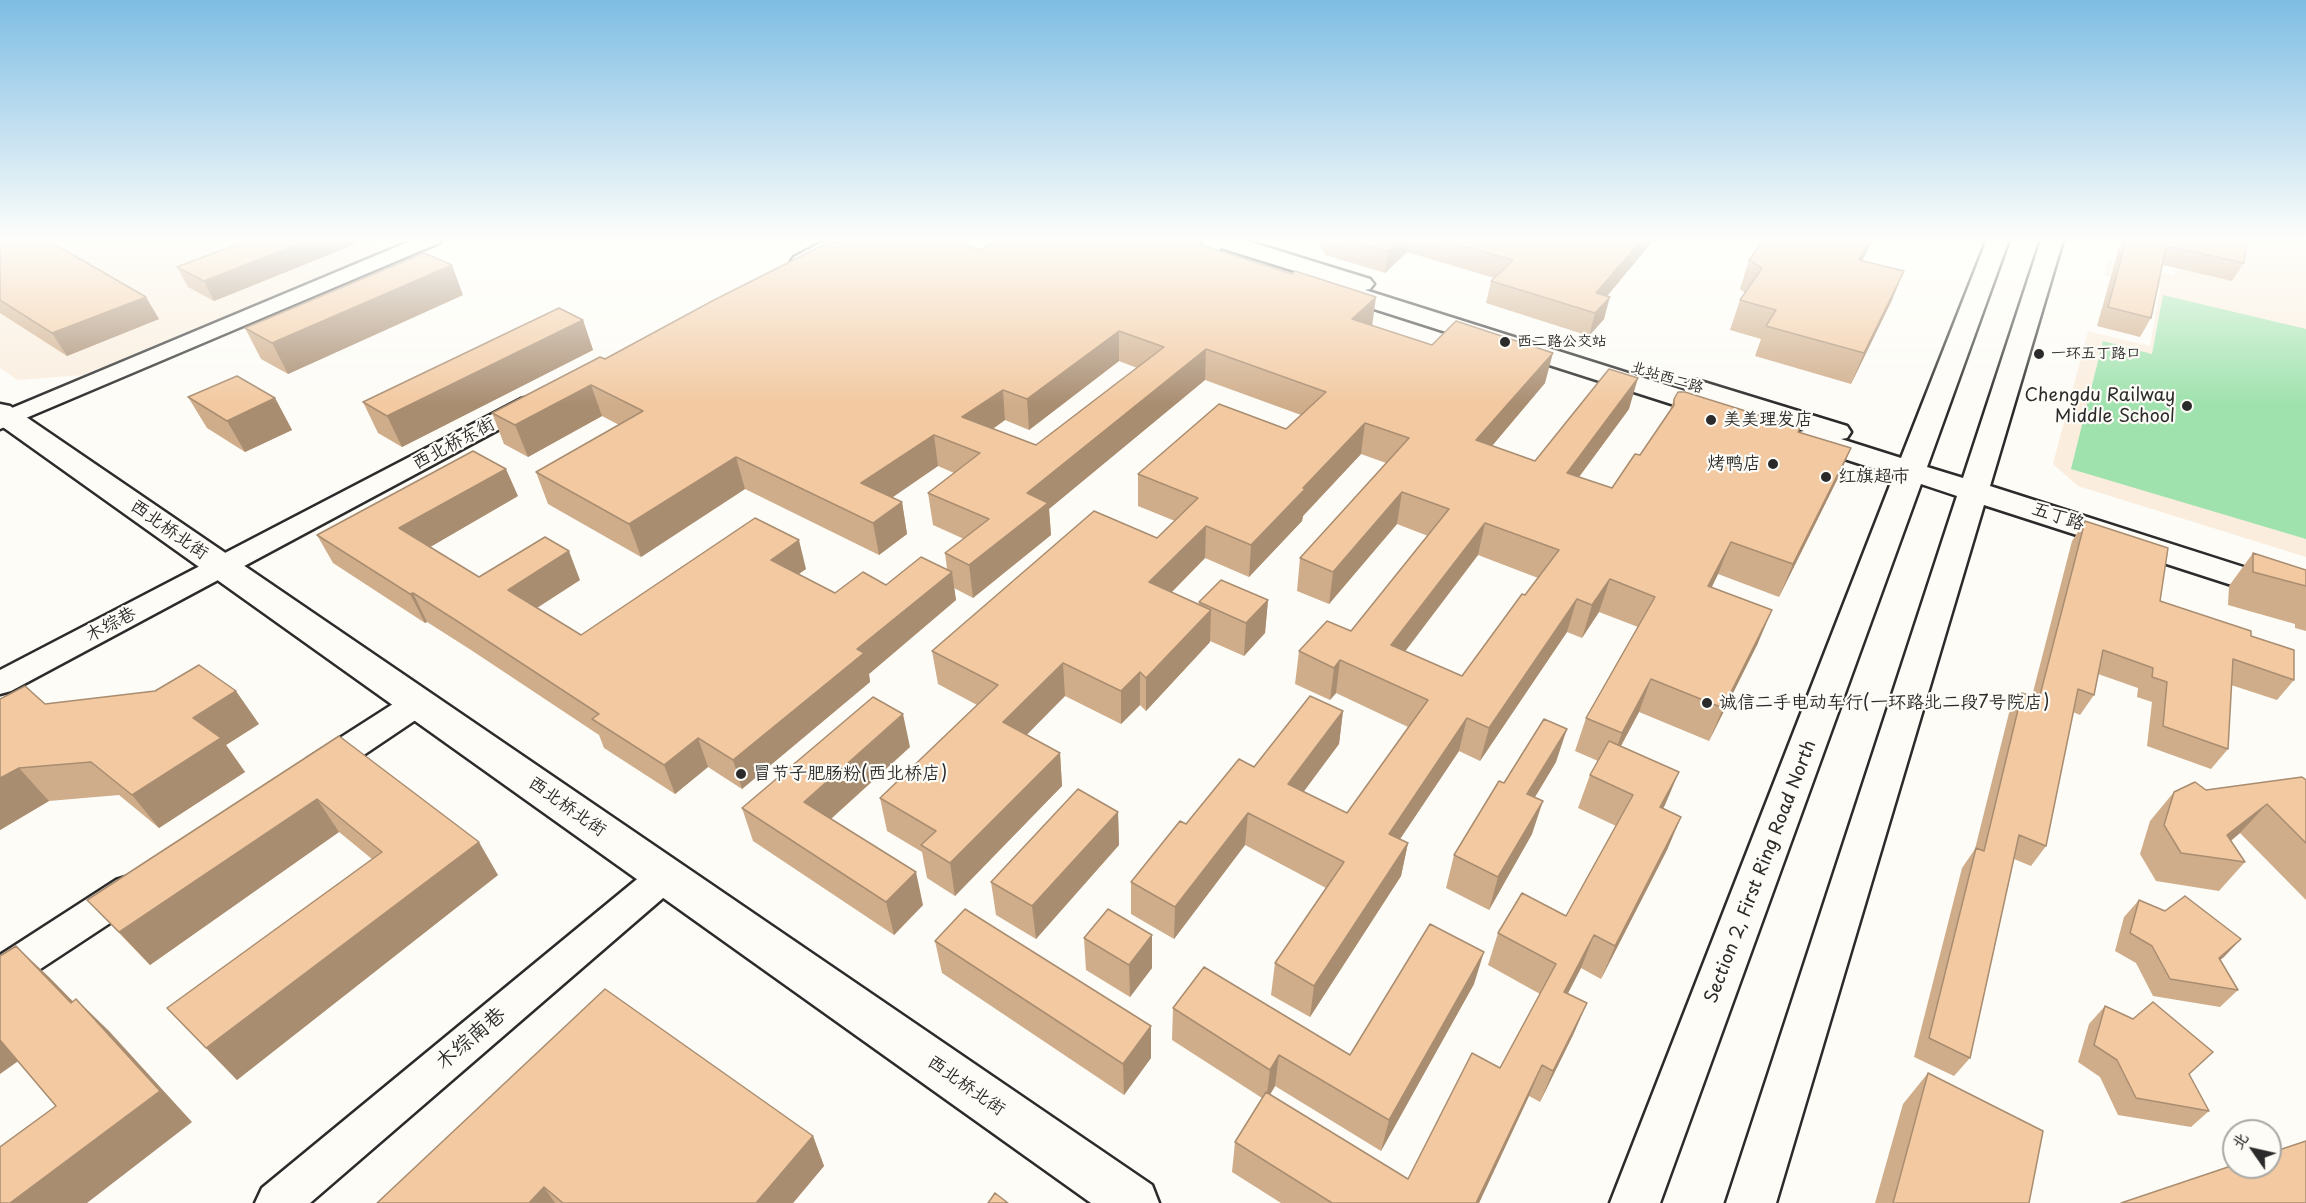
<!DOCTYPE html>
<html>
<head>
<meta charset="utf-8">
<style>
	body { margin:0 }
	#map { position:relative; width:2306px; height:1203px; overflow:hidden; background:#fdfcf7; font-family:"Playpen Sans","LXGW WenKai TC",sans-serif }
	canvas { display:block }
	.north { position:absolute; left:2222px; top:1119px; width:60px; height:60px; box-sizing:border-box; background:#fdfcf7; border:2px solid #a9a8a5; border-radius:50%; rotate:304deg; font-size:16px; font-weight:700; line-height:24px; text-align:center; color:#2b2b2b }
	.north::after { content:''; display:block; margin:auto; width:21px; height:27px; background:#2b2b2b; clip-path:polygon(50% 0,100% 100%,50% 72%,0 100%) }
</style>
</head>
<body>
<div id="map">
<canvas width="2306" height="1203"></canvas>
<div class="north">北</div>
</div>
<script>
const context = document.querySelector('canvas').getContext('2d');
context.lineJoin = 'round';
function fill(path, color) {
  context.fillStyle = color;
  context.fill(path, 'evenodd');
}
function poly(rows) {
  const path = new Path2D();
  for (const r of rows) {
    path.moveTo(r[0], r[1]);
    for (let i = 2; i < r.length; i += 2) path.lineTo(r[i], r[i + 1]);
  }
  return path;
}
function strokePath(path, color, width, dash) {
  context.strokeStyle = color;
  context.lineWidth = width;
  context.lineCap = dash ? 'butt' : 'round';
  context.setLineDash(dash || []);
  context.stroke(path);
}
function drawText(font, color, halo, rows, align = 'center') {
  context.font = font + ' "Playpen Sans","LXGW WenKai TC",sans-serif';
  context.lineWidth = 4.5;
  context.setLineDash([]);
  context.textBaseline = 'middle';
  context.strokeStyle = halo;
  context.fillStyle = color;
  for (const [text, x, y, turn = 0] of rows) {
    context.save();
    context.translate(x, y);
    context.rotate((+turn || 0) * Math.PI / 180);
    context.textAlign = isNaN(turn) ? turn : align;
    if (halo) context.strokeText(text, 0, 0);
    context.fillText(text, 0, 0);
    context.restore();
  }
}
fill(poly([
	[53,237,386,237,377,253,83,375,18,380,0,368,0,255],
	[2181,237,2306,237,2306,557,2078,486,2053,464,2088,331,2150,346,2160,289,2104,275,2107,260,2174,275]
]), '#faeddd');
fill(poly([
	[2163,295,2306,329,2306,539,2071,469,2103,341,2152,354]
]), '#9fe2ad');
const minor = poly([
	[420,237,440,237,442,239,439,243,0,429,0,413,420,237],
	[832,237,857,237,854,241,808,265,801,267,794,265,791,261,794,257,832,237],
	[1212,237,1234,237,1215,253,1201,253,1198,249,1212,237],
	[529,397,537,399,541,404,537,409,11,691,0,694,0,670,521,399,529,397],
	[418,692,429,695,433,703,429,711,331,777,319,780,307,777,303,768,307,759,407,695,418,692],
	[665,861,677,866,683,876,677,886,310,1203,255,1203,262,1188,653,866,665,861],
	[129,876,142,880,147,891,142,902,13,987,0,992,0,955,116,880,129,876]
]);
const tertiary = poly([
	[0,404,10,406,1152,1185,1159,1203,1091,1203,0,425,0,404]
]);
const primary = poly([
	[1199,237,1234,237,1370,279,1374,284,1370,289,1365,290,1685,391,1684,388,1687,382,1697,380,1847,426,1851,432,1847,438,1841,439,1901,458,1988,237,2010,237,1927,467,1963,478,2042,237,2064,237,1990,486,2306,587,2306,609,1984,505,1776,1203,1726,1203,1957,496,1921,484,1660,1203,1610,1203,1894,475,1798,444,1794,438,1798,432,1804,431,1731,408,1733,410,1729,416,1719,418,1709,416,1324,293,1321,288,1324,283,1330,282,1202,242,1199,237]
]);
strokePath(minor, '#2b2b2b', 5);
strokePath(tertiary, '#2b2b2b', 5);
strokePath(primary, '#2b2b2b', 5);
fill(minor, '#fdfcf7');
fill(tertiary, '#fdfcf7');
fill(primary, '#fdfcf7');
fill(poly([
	[0,237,159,319,67,356,0,313],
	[1316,237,1656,237,1607,296,1604,319,1589,336,1486,303,1491,281,1494,278,1407,252,1385,273,1325,255],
	[1938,237,1949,237,1947,241],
	[2122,237,2247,237,2244,263,2232,281,2163,265,2162,267,2151,318,2140,337,2097,326],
	[2257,237,2270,237,2268,239],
	[358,243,214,301,188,287,177,267],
	[837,243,981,250,1373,326,1545,383,1492,446,1535,461,1629,409,1579,477,1612,488,1640,455,1670,410,1674,399,1800,428,1798,432,1851,448,1837,480,1779,597,1718,574,1712,587,1758,643,1709,741,1639,712,1621,746,1665,805,1663,808,1681,817,1667,850,1601,979,1581,968,1568,993,1587,1003,1573,1035,1540,1102,1529,1096,1479,1203,1281,1203,1232,1172,1235,1142,1262,1098,1172,1040,1173,1008,1350,1055,1474,984,1381,1151,1275,1086,1270,1095,1408,1179,1500,1068,1540,994,1488,965,1498,933,1566,916,1616,826,1578,808,1590,775,1598,761,1575,751,1586,718,1638,627,1599,612,1582,638,1567,632,1480,761,1459,751,1400,839,1408,843,1401,876,1310,1017,1271,995,1275,963,1326,888,1245,845,1174,939,1131,914,1131,882,1186,824,1254,767,1343,711,1339,744,1303,791,1347,813,1408,727,1336,693,1330,700,1295,684,1299,651,1351,631,1428,536,1397,524,1329,604,1297,591,1300,558,1386,463,1361,454,1303,516,1302,521,1249,577,1205,558,1172,592,1199,604,1199,602,1268,600,1265,633,1244,656,1210,641,1210,642,1146,711,1140,705,1121,724,1065,696,1026,734,1060,753,1062,786,955,896,927,878,922,852,887,831,880,798,977,705,938,684,932,651,1157,538,1175,521,1138,506,1138,474,1286,429,1301,415,1205,380,1049,509,1051,535,973,598,954,588,956,600,869,674,870,682,742,789,708,767,675,794,604,748,599,735,471,650,427,622,425,623,333,563,317,535,518,496,430,547,479,577,580,580,537,608,581,635,806,569,798,574,835,593,886,585,947,569,945,553,964,539,933,525,928,493,954,473,938,466,892,497,902,502,907,534,879,555,745,489,641,557,548,504,536,472,619,425,602,416,528,457,504,444,492,413,605,359],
	[1119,361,1137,368,1036,445,993,429,1005,420,1029,430],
	[1478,555,1538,578,1462,676,1405,651],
	[1749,260,1862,261,1892,300,1851,384,1755,356,1761,339,1730,330,1740,300,1745,293,1740,289],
	[463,295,288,374,261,359,245,328],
	[583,320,593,350,402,447,378,433,363,402],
	[188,397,275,398,292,430,245,452,207,428],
	[2085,521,2160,601,2251,636,2294,680,2277,700,2231,685,2228,749,2211,769,2147,746,2152,702,2137,697,2138,688,2098,674,2094,695,2080,715,2073,712,2046,846,2031,866,2014,859,1970,1058,1954,1076,1914,1057,1962,868,1975,849,2009,713,2022,693,2032,696,2072,541],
	[2253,553,2306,570,2306,631,2295,628,2295,624,2228,605,2229,586],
	[0,699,45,704,259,724,226,745,245,772,159,828,119,795,49,801,0,830],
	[339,736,498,875,237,1080,167,1008,372,859,339,832,150,965,87,900],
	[910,747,831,819,923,905,894,935,753,841,742,808],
	[1556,762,1535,797,1532,834,1489,910,1446,888,1454,855,1504,783],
	[2306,780,2306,900,2240,833,2231,841,2245,862,2219,891,2156,881,2140,854,2150,821,2174,792,2206,790],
	[1118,812,1119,845,1036,939,996,915,991,882],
	[2139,900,2165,911,2241,939,2220,960,2238,990,2220,1007,2153,996,2136,963,2115,951,2124,917],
	[1084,938,1152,968,1130,997,1086,970],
	[935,941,1151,1026,1151,1058,1124,1095,942,973],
	[2105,1006,2133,1019,2189,1074,2209,1111,2191,1127,2118,1115,2100,1077,2078,1062,2089,1024],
	[1928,1073,2029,1203,1875,1203,1903,1104],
	[813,1136,824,1166,793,1203,377,1203]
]), '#d0ad8a');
fill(poly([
	[316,237,356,237,358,243,214,301,204,281],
	[1404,237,1409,237,1407,252,1385,273,1388,251],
	[1644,237,1656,237,1593,313,1596,293],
	[1871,237,1875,237,1847,289,1859,260],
	[452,265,463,295,288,374,272,343],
	[1904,271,1892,300,1851,384,1864,353],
	[146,297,159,319,67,356,52,333],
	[1376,297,1372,327,1352,319],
	[1610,297,1604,319,1589,336,1595,313],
	[583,320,593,350,402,447,387,416],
	[1119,331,1119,361,1029,430,1027,399],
	[1206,349,1205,380,1049,509,1051,535,973,598,969,565,1027,493],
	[1553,353,1545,383,1470,472,1476,440],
	[1638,378,1629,409,1559,504,1567,473],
	[591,385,602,416,528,457,515,425],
	[1003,390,1005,420,965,448,962,417],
	[275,398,292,430,245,452,227,421],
	[1365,423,1361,454,1303,516,1302,521,1249,577,1251,545,1303,488],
	[934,435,938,466,867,515,861,483],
	[1851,448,1837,480,1779,597,1793,564],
	[736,457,745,489,641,557,629,524],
	[506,469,518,496,413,557,399,528],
	[1402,492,1397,524,1329,604,1333,572],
	[902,502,907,534,879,555,873,523],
	[1485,523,1478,555,1385,678,1391,645],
	[1206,526,1205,558,1149,615,1149,582],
	[799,540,806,569,778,589,771,560],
	[1731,542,1718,574,1696,619,1708,586],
	[569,551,580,580,521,618,508,590],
	[952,572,956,600,869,674,870,682,742,789,733,760,857,649],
	[1610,579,1599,612,1582,638,1592,605],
	[413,593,427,622,425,623,410,594],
	[1577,599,1567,632,1480,761,1489,728],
	[1268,600,1265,633,1244,656,1246,623],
	[1211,610,1210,642,1146,711,1146,678],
	[1772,610,1758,643,1709,741,1723,708],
	[1340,660,1336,693,1330,700,1334,668],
	[1063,663,1065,696,1007,755,1003,722],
	[1140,672,1140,705,1121,724,1121,691],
	[1651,679,1639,712,1610,766,1622,733],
	[236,691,259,724,226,745,245,772,159,828,132,795,193,718],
	[1343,711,1339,744,1285,817,1288,784],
	[903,714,910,747,813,835,804,802],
	[1467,718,1459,751,1382,866,1389,834],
	[1567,729,1556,762,1517,827,1527,794],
	[698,738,708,767,675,794,664,765],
	[1060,753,1062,786,955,896,950,863],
	[19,768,49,801,0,830,0,778],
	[1679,772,1665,805,1646,840,1660,807],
	[317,799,339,832,150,965,119,932],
	[1543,801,1532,834,1489,910,1498,877],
	[2267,804,2240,833,2210,857,2227,835],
	[1118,812,1119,845,1036,939,1032,906],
	[1248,813,1245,845,1174,939,1175,907],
	[1681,817,1667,850,1601,979,1615,946],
	[479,842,498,875,237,1080,206,1048],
	[1408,843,1401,876,1310,1017,1314,986],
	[916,872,923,905,894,935,886,902],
	[1152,935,1152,968,1130,997,1129,965],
	[1594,935,1581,968,1552,1024,1564,992],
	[2241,939,2224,957,2202,975,2219,958],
	[16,946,50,978,105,1034,71,1003],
	[1484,952,1474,984,1381,1151,1389,1120],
	[76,999,109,1031,192,1122,87,1203,10,1203,160,1091],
	[1587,1003,1573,1035,1540,1102,1553,1071],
	[1151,1026,1151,1058,1124,1095,1123,1064],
	[0,1036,24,1057,0,1074],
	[1279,1055,1275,1086,1266,1101,1270,1070],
	[1542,1065,1529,1096,1479,1203,1476,1203],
	[813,1136,824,1166,793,1203,756,1203],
	[544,1187,555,1203,529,1203]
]), '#a98d71');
const building = poly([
	[0,237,42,237,146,297,52,333,0,300,0,237],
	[256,237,316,237,204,281,177,267,256,237],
	[849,237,942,237,981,250,1002,237,1176,237,1292,274,1295,271,1376,297,1352,319,1432,345,1456,321,1553,353,1476,440,1535,461,1609,369,1638,378,1567,473,1612,488,1635,454,1640,455,1674,405,1674,399,1678,392,1685,392,1800,428,1798,432,1851,448,1793,564,1731,542,1708,586,1772,610,1723,708,1651,679,1622,733,1586,718,1655,597,1610,579,1592,605,1577,599,1489,728,1467,718,1389,834,1408,843,1314,986,1275,963,1344,862,1248,813,1175,907,1131,882,1180,821,1186,824,1239,759,1254,767,1310,696,1343,711,1288,784,1347,813,1428,700,1340,660,1334,668,1299,651,1327,621,1351,631,1449,509,1402,492,1333,572,1300,558,1409,438,1365,423,1303,488,1305,489,1251,545,1206,526,1149,582,1211,610,1146,678,1140,672,1121,691,1063,663,1003,722,1060,753,950,863,921,845,936,831,880,798,998,685,932,651,1094,511,1157,538,1198,498,1138,474,1219,404,1286,429,1326,392,1206,349,1027,493,1048,503,969,565,945,553,989,519,928,493,980,453,934,435,861,483,902,502,873,523,736,457,629,524,536,472,643,411,591,385,515,425,492,413,600,357,605,359,714,300,831,241,837,243,849,237],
	[1119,331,1164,347,1036,445,962,417,1003,390,1027,399,1119,331],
	[1485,523,1559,550,1525,595,1522,594,1462,676,1391,645,1485,523],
	[1338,237,1404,237,1388,251,1338,237],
	[1431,237,1644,237,1596,293,1610,297,1595,313,1491,281,1513,260,1431,237],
	[1765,237,1871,237,1859,260,1904,271,1864,353,1766,326,1776,310,1740,300,1762,268,1749,260,1765,237],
	[2127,237,2247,237,2244,263,2173,247,2173,249,2166,247,2151,318,2108,307,2127,237],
	[424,253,452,265,272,343,245,328,424,253],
	[559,308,583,320,387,416,363,402,559,308],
	[237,376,275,398,227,421,188,397,237,376],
	[473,451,506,469,399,528,479,577,545,537,569,551,508,590,581,635,755,518,799,540,771,560,835,593,863,572,886,585,921,557,952,572,857,649,864,653,733,760,698,738,664,765,592,719,599,714,457,621,413,593,410,594,317,535,473,451],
	[2085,521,2168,548,2160,601,2251,631,2251,636,2294,650,2294,680,2233,659,2228,749,2163,726,2167,682,2152,677,2153,668,2103,650,2094,695,2078,689,2046,846,2019,835,1970,1058,1929,1038,1976,848,1984,851,2022,693,2039,699,2085,521],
	[2253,553,2306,570,2306,586,2253,572,2253,553],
	[1221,580,1268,600,1246,623,1199,602,1221,580],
	[199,665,236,691,193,718,221,738,132,795,91,762,19,768,0,778,0,699,25,686,45,704,155,691,199,665],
	[873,697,903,714,804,802,916,872,886,902,742,808,873,697],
	[1544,719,1567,729,1527,794,1543,801,1498,877,1454,855,1499,781,1504,783,1544,719],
	[339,736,479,842,206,1048,167,1008,382,852,317,799,119,932,87,900,339,736],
	[1609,741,1679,772,1660,807,1681,817,1615,946,1594,935,1564,992,1587,1003,1553,1071,1542,1065,1476,1203,1332,1203,1235,1142,1266,1092,1408,1179,1472,1053,1500,1068,1556,964,1498,933,1522,893,1566,916,1633,795,1590,775,1609,741],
	[2302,777,2306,780,2306,843,2267,804,2227,835,2245,862,2181,853,2164,825,2174,792,2195,782,2206,790,2302,777],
	[1078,789,1118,812,1032,906,991,882,1078,789],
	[2185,896,2241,939,2219,958,2238,990,2170,979,2152,946,2130,933,2139,900,2165,911,2185,896],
	[965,909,1151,1026,1123,1064,935,941,965,909],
	[1108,909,1152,935,1129,965,1084,938,1108,909],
	[1430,924,1484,952,1389,1120,1279,1055,1270,1070,1173,1008,1204,967,1350,1055,1430,924],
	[16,946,71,1003,76,999,160,1091,10,1203,0,1203,0,1147,56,1106,0,1040,0,956,16,946],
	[605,989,813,1136,756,1203,563,1203,544,1187,529,1203,377,1203,605,989],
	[2153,1002,2213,1052,2189,1074,2209,1111,2136,1098,2117,1060,2094,1045,2105,1006,2133,1019,2153,1002],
	[1928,1073,2043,1131,2029,1203,1893,1203,1928,1073],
	[2306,1141,2306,1203,2121,1203,2234,1165,2234,1167,2270,1167,2270,1153,2306,1141],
	[995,1193,1008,1203,988,1203,995,1193]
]);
fill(building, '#f2c9a1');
strokePath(building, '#a98d71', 1.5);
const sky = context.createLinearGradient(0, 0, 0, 405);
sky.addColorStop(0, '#7ebde4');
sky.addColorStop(0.59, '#fefefb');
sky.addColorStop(1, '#fefefb00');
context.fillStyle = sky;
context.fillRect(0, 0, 2306, 405);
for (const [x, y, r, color] of [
	[1505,342,6,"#2b2b2b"],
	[2039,354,6,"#2b2b2b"],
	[2187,406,6,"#2b2b2b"],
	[1711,420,6,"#2b2b2b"],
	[1773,464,6,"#2b2b2b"],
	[1826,477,6,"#2b2b2b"],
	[1707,703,6,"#2b2b2b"],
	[741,774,6,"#2b2b2b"]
]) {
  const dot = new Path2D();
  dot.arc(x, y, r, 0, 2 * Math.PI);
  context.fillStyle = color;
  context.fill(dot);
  strokePath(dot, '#fdfcf7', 2);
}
drawText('15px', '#2b2b2b', '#fdfcf7', [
	["西二路公交站",1517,342],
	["一环五丁路口",2051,354]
], 'left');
drawText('15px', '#2b2b2b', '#fdfcf7', [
	["北站西二路",1667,378,17]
]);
drawText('18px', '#2b2b2b', '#fdfcf7', [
	["Chengdu Railway",2175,396,"right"],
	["Middle School",2175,417,"right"],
	["美美理发店",1723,420],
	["烤鸭店",1761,464,"right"],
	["红旗超市",1838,477],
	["诚信二手电动车行(一环路北二段7号院店)",1719,703],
	["冒节子肥肠粉(西北桥店)",753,774]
], 'left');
drawText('18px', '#2b2b2b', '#fdfcf7', [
	["西北桥东街",454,444,-28],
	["五丁路",2058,517,18],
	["西北桥北街",169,530,35],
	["木综巷",111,625,-28],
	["西北桥北街",567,807,35],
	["Section 2, First Ring Road North",1761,872,-69],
	["西北桥北街",966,1086,35]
]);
drawText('21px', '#2b2b2b', '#fdfcf7', [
	["木综南巷",471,1039,-40]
]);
</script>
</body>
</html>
